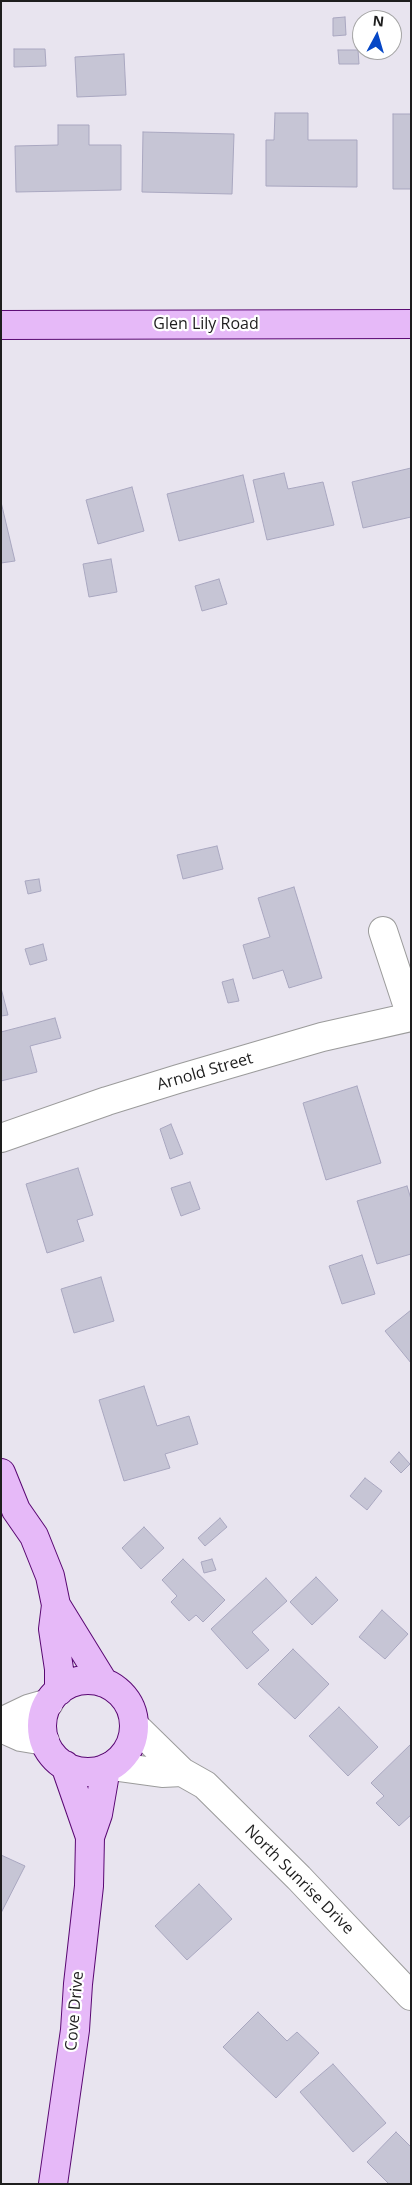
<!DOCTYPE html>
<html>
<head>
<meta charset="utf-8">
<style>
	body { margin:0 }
	#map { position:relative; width:412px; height:2185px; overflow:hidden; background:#e8e4ef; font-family:"Open Sans",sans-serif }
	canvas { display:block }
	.frame { position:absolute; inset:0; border:2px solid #1e1e1e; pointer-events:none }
	.north { position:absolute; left:352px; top:10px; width:50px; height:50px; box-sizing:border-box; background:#fff; border:1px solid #a5a5a5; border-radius:50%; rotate:6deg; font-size:14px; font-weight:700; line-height:20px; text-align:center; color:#1e1e1e }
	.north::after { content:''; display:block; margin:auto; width:18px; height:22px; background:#0647c6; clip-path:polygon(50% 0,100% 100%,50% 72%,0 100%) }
</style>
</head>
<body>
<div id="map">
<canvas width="412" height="2185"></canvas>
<div class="frame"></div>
<div class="north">N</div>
</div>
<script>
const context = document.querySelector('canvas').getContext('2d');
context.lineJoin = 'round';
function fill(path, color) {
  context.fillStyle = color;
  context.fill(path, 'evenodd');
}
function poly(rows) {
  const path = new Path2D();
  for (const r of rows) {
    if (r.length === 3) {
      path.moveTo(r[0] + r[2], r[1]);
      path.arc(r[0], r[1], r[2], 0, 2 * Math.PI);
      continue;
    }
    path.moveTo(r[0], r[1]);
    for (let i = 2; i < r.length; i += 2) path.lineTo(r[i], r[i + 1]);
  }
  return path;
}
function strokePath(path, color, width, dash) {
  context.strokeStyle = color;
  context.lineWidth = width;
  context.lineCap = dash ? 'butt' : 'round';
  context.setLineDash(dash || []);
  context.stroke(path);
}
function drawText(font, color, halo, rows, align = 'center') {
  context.font = font + ' "Open Sans",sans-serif';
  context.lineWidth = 4.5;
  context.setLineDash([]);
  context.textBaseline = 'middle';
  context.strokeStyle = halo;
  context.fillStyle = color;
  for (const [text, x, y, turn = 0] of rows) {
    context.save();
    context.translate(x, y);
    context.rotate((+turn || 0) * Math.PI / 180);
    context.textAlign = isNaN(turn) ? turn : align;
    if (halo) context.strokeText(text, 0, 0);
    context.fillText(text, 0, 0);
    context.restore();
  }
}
const building = poly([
	[345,17,346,35,333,36,333,18,345,17],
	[14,49,45,49,46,66,14,67,14,49],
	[338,50,358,50,359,64,339,64,338,50],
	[124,54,126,95,77,97,75,57,124,54],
	[275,113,308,113,308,140,357,140,357,187,266,186,266,140,274,140,275,113],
	[393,114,411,114,411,189,393,189,393,114],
	[58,125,89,125,89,145,121,145,121,190,16,192,15,146,58,145,58,125],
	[143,132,234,134,232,194,142,192,143,132],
	[411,468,411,517,363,528,352,482,411,468],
	[284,473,288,489,323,482,334,525,267,540,253,480,284,473],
	[243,475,254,522,179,541,167,494,243,475],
	[132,487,144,531,98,544,86,500,132,487],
	[1,502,15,561,1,563,1,502],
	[111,559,117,592,89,597,83,564,111,559],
	[219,579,227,604,202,611,195,586,219,579],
	[217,846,223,869,183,879,177,855,217,846],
	[39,879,41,891,28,894,25,881,39,879],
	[294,887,322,978,289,988,283,970,253,979,243,945,270,937,258,898,294,887],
	[43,944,47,960,30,965,25,949,43,944],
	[233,979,239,1001,228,1003,222,982,233,979],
	[1,988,8,1015,1,1016,1,988],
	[55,1018,61,1038,30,1046,37,1072,1,1081,1,1032,55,1018],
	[357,1086,381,1163,326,1180,303,1103,357,1086],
	[171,1124,183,1154,170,1159,160,1129,171,1124],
	[78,1168,93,1215,77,1220,84,1241,47,1253,26,1184,78,1168],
	[190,1182,200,1209,181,1216,171,1188,190,1182],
	[407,1186,411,1199,411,1254,377,1264,357,1201,407,1186],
	[362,1255,375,1294,342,1304,329,1266,362,1255],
	[101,1277,114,1321,74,1333,61,1289,101,1277],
	[411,1310,411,1363,385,1331,411,1310],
	[144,1386,157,1426,189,1416,198,1444,165,1454,170,1468,124,1481,99,1400,144,1386],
	[399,1452,410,1464,401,1473,390,1462,399,1452],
	[365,1478,382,1491,367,1510,350,1496,365,1478],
	[220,1518,227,1527,205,1546,198,1538,220,1518],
	[144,1527,164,1548,141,1569,122,1548,144,1527],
	[183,1559,225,1600,203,1622,196,1615,189,1621,171,1602,177,1596,162,1580,183,1559],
	[212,1559,216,1570,204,1573,201,1562,212,1559],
	[316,1577,338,1600,312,1625,290,1602,316,1577],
	[266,1578,287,1601,252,1632,269,1650,247,1669,211,1629,266,1578],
	[382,1610,408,1634,385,1659,359,1637,382,1610],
	[293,1649,329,1684,295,1719,258,1684,293,1649],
	[339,1707,378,1747,348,1776,309,1736,339,1707],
	[411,1744,411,1815,399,1826,376,1803,384,1796,371,1783,411,1744],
	[1,1855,25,1866,1,1913,1,1855],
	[199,1884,232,1919,187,1960,155,1926,199,1884],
	[258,2012,287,2041,297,2032,319,2053,276,2098,223,2047,258,2012],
	[333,2064,386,2123,353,2152,300,2092,333,2064],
	[396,2132,411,2147,411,2184,389,2184,367,2162,396,2132]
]);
fill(building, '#c6c5d5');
strokePath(building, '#a9a7c0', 1);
const street = poly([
	[383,931,411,1016],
	[1,1138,107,1101,178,1079,322,1037,411,1017],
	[1,1722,28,1709,49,1703],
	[135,1726,182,1772,205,1785,299,1878,411,1996],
	[1,1728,21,1737,45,1741],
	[111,1766,162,1773,182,1772]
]);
const secondary = poly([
	[1,325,411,324],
	[1,1473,16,1510,34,1536,50,1576,56,1605,53,1629,59,1669,59,1691],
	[56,1605,104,1683],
	[88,1726,46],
	[90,1837,98,1814,106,1768],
	[53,2184,75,2030,78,1984,89,1886,90,1837,65,1765]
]);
strokePath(street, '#9b9b9b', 30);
strokePath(secondary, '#590872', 30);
strokePath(street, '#fff', 28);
strokePath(secondary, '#e6b9f8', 28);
drawText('16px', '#1e1e1e', '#fff', [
	["Glen Lily Road",206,324],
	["Arnold Street",205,1072,-16],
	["North Sunrise Drive",299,1880,45],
	["Cove Drive",75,2011,-85]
]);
</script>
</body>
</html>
